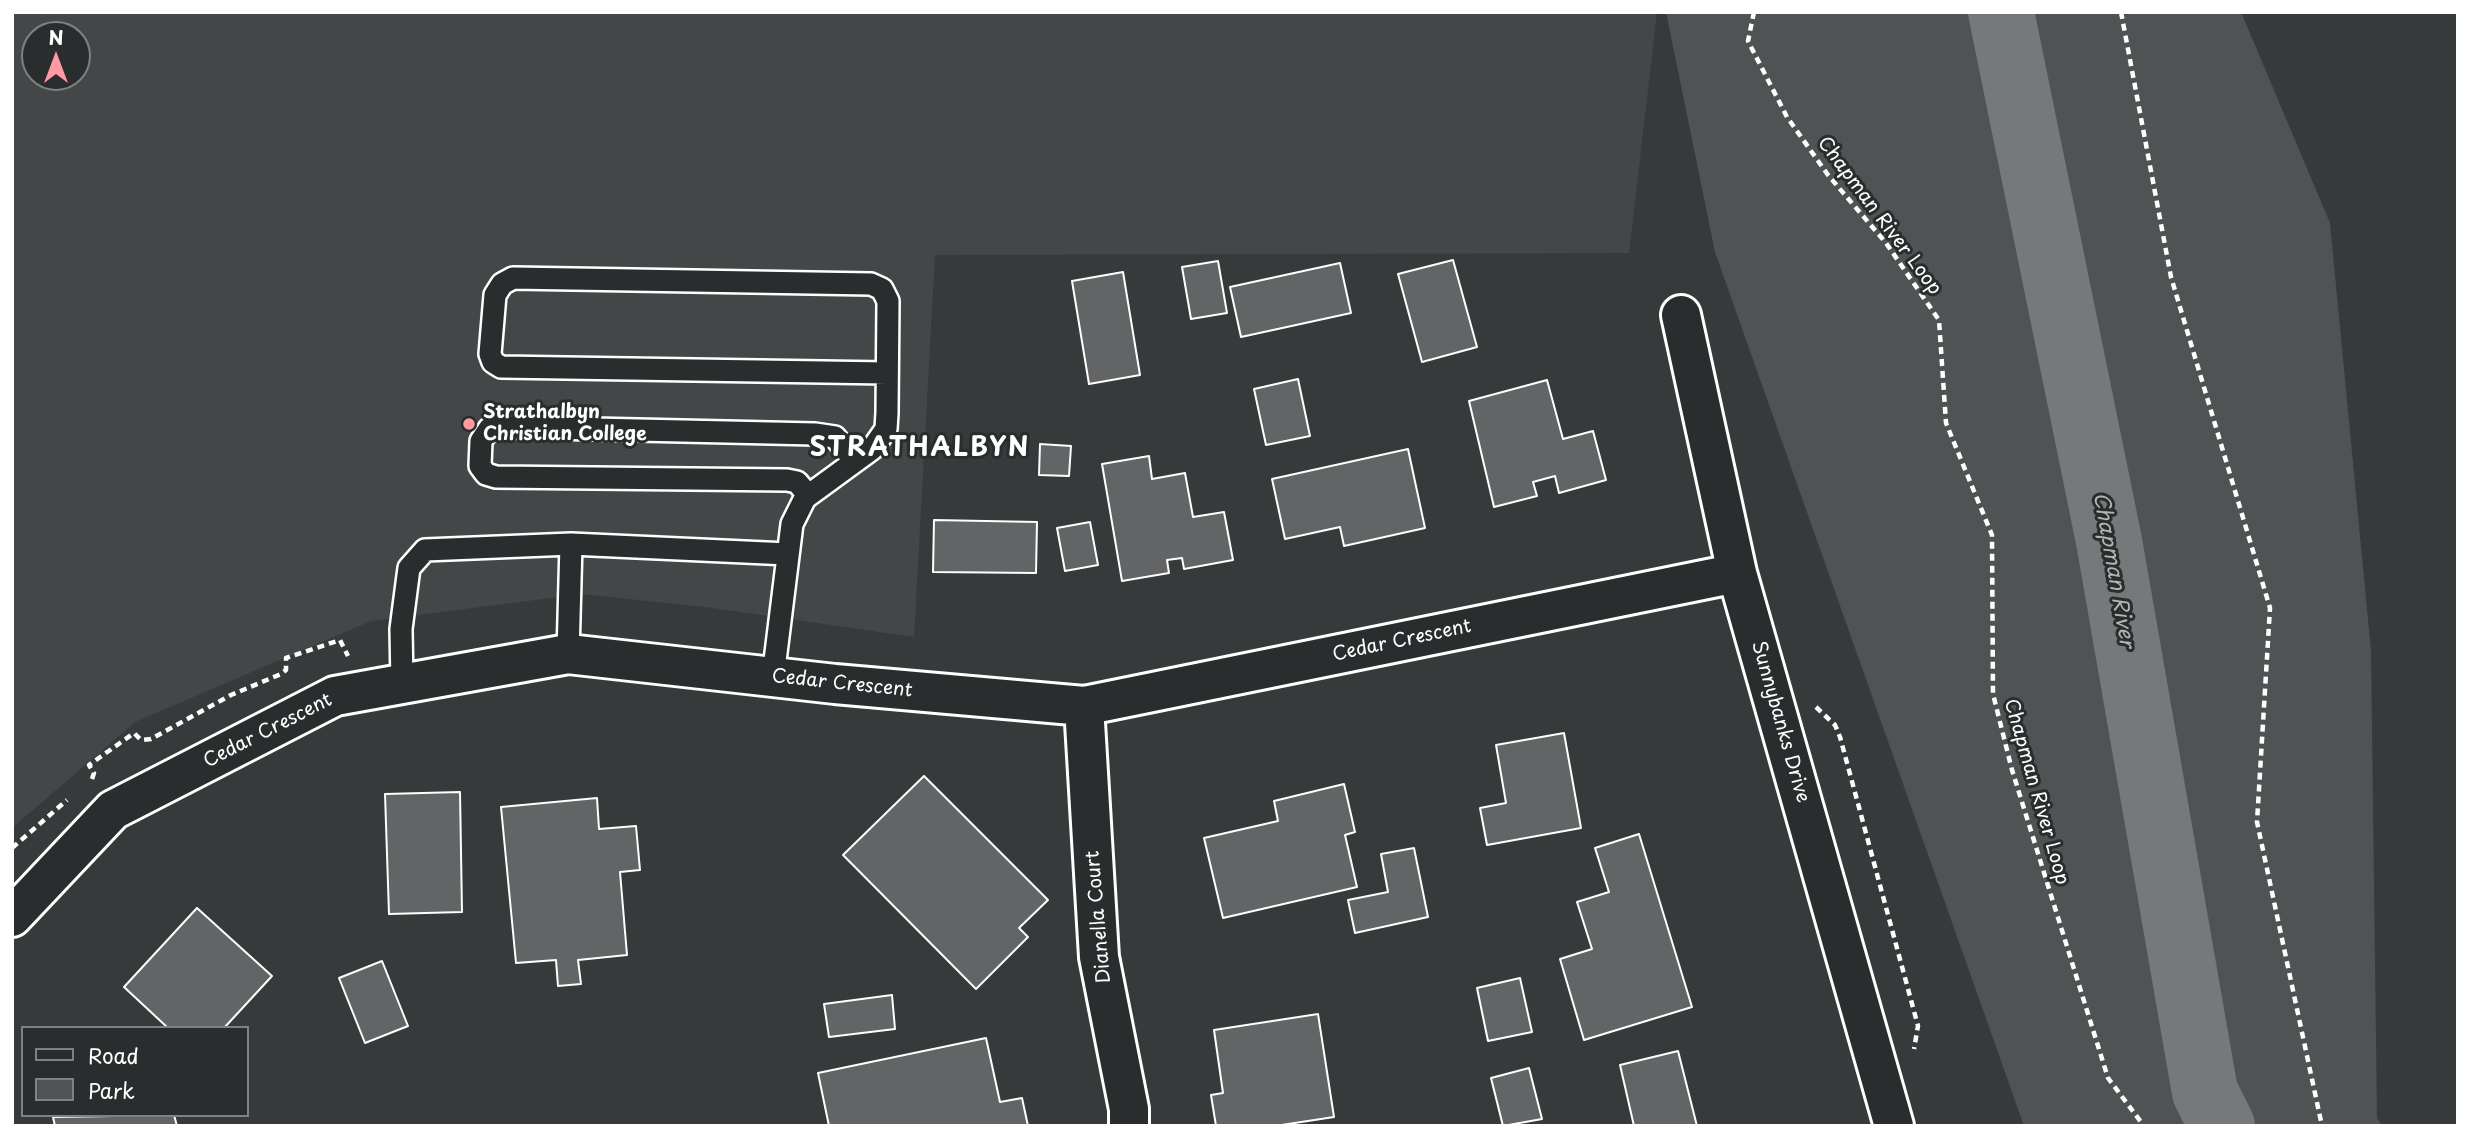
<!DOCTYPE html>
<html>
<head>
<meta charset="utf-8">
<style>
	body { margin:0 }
	#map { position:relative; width:2470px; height:1138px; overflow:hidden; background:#373a3b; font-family:"Playpen Sans",sans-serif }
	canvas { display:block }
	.frame { position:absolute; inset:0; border:14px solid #fff; pointer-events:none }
	.legend { position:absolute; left:21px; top:1026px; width:228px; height:91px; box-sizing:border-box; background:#2a2d2e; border:2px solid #7f8182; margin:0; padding:9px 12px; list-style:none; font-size:21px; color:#fff }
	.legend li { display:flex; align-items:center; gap:14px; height:35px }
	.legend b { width:35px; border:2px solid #7f8182 }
	.north { position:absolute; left:21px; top:21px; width:70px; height:70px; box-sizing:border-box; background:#2a2d2e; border:2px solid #7f8182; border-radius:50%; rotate:0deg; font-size:19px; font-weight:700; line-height:28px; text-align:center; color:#fff }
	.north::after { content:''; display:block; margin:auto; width:24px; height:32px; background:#ff9aa2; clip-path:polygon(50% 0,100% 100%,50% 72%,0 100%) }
</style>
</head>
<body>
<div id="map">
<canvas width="2470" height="1138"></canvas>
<div class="frame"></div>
<ul class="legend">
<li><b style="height:9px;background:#2a2d2e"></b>Road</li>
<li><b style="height:19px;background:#505354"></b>Park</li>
</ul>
<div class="north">N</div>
</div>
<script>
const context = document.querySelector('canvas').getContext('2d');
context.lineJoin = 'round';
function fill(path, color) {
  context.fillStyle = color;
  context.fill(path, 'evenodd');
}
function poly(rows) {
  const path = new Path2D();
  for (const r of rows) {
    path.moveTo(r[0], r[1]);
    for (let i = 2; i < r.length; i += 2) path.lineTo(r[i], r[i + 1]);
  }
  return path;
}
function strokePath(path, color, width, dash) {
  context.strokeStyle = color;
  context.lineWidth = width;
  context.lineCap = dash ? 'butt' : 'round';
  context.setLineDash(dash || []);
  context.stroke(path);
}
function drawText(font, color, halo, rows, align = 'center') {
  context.font = font + ' "Playpen Sans",sans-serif';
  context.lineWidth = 6;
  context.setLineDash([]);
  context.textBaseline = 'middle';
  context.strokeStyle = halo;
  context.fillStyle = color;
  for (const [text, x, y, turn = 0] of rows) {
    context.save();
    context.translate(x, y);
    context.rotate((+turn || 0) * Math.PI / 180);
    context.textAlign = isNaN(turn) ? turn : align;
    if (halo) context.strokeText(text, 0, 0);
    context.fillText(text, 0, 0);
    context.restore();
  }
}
fill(poly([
	[12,12,1657,12,1629,253,935,255,914,637,713,608,582,594,371,621,135,722,12,828],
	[35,35,77,35,77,77,35,77]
]), '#444748');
fill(poly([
	[1666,12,2241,12,2330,223,2371,651,2377,1118,2382,1126,2024,1126,1715,252]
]), '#505354');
strokePath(poly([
	[2001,12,2109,541,2205,1092,2222,1126]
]), '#767879', 66);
const building = poly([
	[1453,260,1477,347,1422,362,1398,274,1453,260],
	[1218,261,1227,313,1191,319,1182,267,1218,261],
	[1340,263,1351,313,1241,337,1230,287,1340,263],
	[1123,272,1140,375,1089,384,1072,281,1123,272],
	[1298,379,1310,436,1266,445,1254,389,1298,379],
	[1547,380,1563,439,1593,431,1606,480,1559,493,1555,476,1533,482,1537,496,1494,507,1469,401,1547,380],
	[1040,444,1071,446,1069,476,1039,475,1040,444],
	[1408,449,1425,528,1344,546,1340,527,1285,539,1272,479,1408,449],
	[1149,456,1152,479,1185,473,1193,517,1224,512,1233,560,1184,569,1182,558,1167,560,1169,573,1122,581,1102,464,1149,456],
	[934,520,1037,522,1036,573,933,572,934,520],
	[1090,522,1098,565,1065,571,1057,528,1090,522],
	[1564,733,1581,828,1487,845,1480,808,1506,803,1496,745,1564,733],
	[924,776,1048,900,1019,928,1028,937,976,989,843,855,924,776],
	[1344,784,1355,832,1345,835,1357,887,1223,918,1204,838,1278,821,1274,801,1344,784],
	[460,792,462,912,389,914,385,794,460,792],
	[597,798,599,829,636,826,640,870,620,872,627,955,578,960,581,984,558,986,556,960,516,963,501,807,597,798],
	[1639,834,1692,1007,1584,1040,1560,959,1592,949,1577,902,1609,892,1595,848,1639,834],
	[1414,848,1428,917,1355,933,1348,900,1388,892,1381,854,1414,848],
	[197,908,272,976,224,1028,168,1028,124,987,197,908],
	[382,961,408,1026,365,1043,339,978,382,961],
	[1520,978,1532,1032,1488,1041,1477,988,1520,978],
	[892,995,895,1029,829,1037,824,1004,892,995],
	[1318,1014,1334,1117,1275,1126,1216,1126,1211,1095,1223,1093,1214,1030,1318,1014],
	[986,1038,1000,1102,1022,1098,1028,1126,829,1126,818,1073,986,1038],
	[1678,1051,1697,1126,1634,1126,1620,1065,1678,1051],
	[1529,1068,1542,1119,1503,1126,1491,1078,1529,1068],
	[174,1115,177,1126,55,1126,53,1117,174,1115]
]);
fill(building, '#636465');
strokePath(building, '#fff', 2);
const lane = poly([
	[808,495,797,482,787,480,496,477,486,474,480,466,481,441,489,429,505,427,815,434,835,437,855,461],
	[568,654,571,544],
	[773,677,792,524,805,498,872,449,886,429,887,413,888,301,882,289,871,284,513,278,502,284,495,295,490,354,493,362,501,367,887,373],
	[402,684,401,629,409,568,425,550,571,544,788,554]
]);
const street = poly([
	[1681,315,1737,573,1894,1126],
	[1084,706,1099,957,1129,1109,1129,1126],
	[12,917,113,810,335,696,568,654,835,684,1084,706,1737,573]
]);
strokePath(lane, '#fff', 26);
strokePath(street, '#fff', 44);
strokePath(poly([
	[1754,12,1748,41,1787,117,1828,175,1886,243,1939,320,1946,423,1992,535,1993,694,2012,770,2108,1078,2144,1126],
	[2121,12,2171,277,2270,608,2257,822,2322,1126],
	[1816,707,1835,725,1840,737,1918,1026,1914,1049],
	[92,779,94,773,89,765,134,733,141,740,151,739,231,695,281,674,286,670,286,658,340,640,348,656],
	[12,848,67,800]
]), '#fff', 4.5, [7, 5]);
strokePath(lane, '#2a2d2e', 21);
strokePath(street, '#2a2d2e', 38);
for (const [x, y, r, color] of [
	[469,424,7,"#ff9aa2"]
]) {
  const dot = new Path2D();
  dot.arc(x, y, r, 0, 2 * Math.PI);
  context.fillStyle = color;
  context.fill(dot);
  strokePath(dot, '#2a2d2e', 2.5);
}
drawText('19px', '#fff', '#2a2d2e', [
	["Chapman River Loop",1879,216,53],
	["Cedar Crescent",1402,641,-12],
	["Cedar Crescent",842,684,6],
	["Sunnybanks Drive",1780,722,74],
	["Cedar Crescent",268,731,-27],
	["Chapman River Loop",2036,792,74],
	["Dianella Court",1099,917,-95]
]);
drawText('bold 19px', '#fff', '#2a2d2e', [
	["Strathalbyn",483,413],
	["Christian College",483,435]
], 'left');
drawText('italic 21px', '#b4b5b5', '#2a2d2e', [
	["Chapman River",2113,570,80]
]);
context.letterSpacing = '2px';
drawText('bold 26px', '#fff', '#2a2d2e', [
	["STRATHALBYN",920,449]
]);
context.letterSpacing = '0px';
</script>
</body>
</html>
